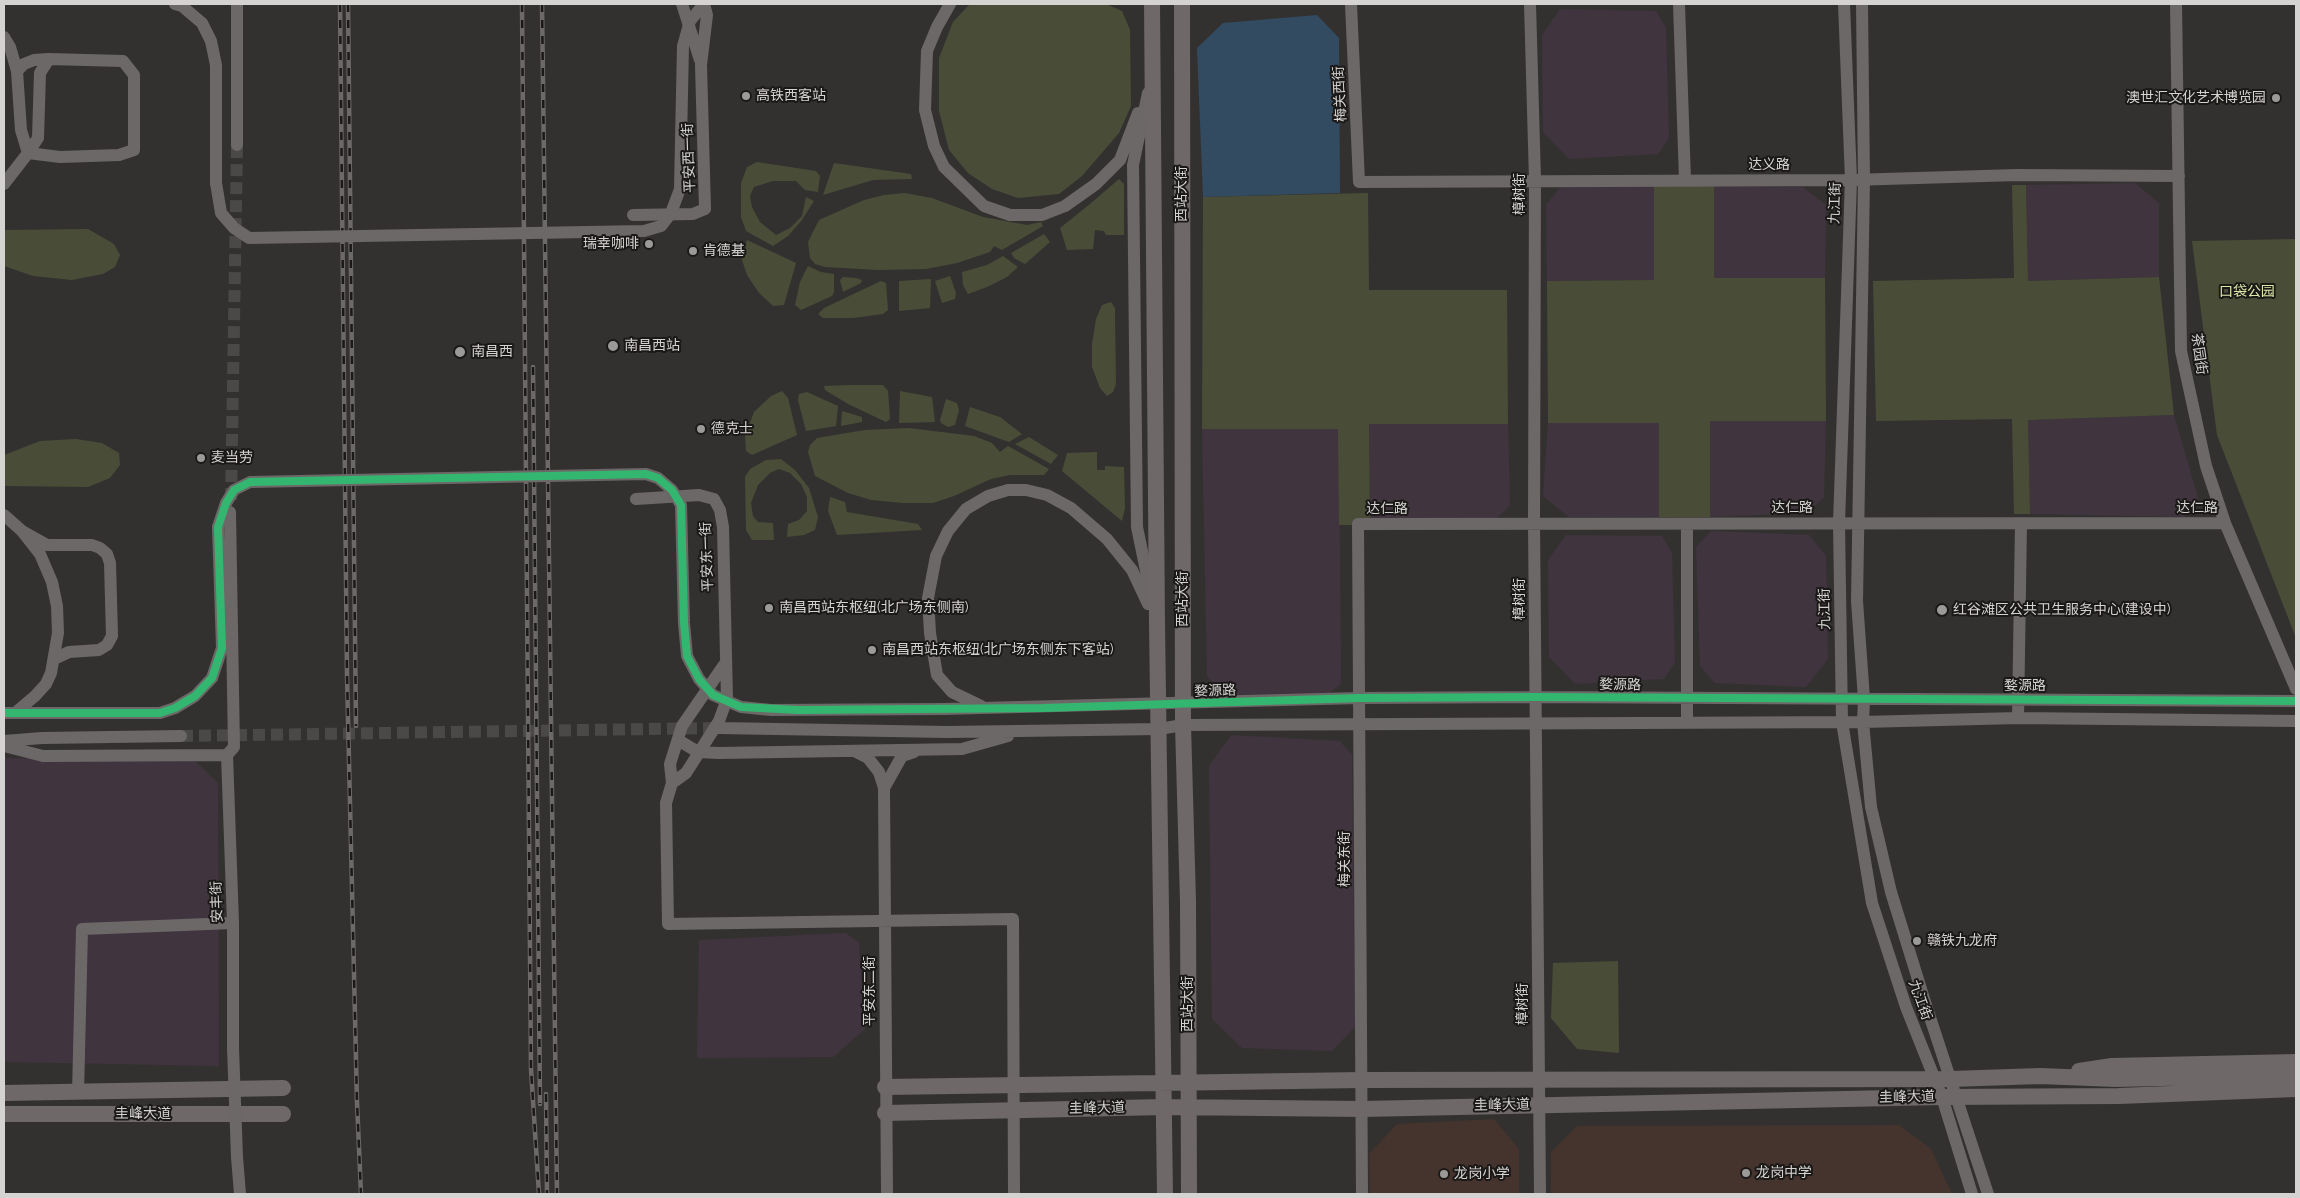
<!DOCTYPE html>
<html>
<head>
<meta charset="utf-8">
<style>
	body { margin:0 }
	#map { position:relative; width:2300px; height:1198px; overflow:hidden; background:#33312f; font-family:Raleway,sans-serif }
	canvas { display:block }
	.frame { position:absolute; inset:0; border:5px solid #d5d3d1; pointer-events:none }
</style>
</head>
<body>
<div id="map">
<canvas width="2300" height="1198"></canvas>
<div class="frame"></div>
</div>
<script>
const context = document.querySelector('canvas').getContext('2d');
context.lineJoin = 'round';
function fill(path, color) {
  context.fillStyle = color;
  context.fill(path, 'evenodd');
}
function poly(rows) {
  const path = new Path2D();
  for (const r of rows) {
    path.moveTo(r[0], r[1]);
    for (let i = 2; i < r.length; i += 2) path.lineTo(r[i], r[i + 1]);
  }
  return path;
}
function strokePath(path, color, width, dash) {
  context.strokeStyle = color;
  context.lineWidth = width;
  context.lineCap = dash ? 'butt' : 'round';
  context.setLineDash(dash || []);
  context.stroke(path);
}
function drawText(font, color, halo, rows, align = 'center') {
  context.font = font + ' Raleway,"Noto Sans SC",sans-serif';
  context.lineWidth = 4;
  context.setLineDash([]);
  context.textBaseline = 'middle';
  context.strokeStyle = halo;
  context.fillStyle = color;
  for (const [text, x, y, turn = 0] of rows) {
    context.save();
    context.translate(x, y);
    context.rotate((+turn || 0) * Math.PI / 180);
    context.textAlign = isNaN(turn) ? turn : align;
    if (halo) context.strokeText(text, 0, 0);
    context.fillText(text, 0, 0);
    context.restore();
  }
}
fill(poly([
	[1560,9,1656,11,1666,28,1669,138,1658,154,1569,159,1543,132,1542,35],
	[2135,183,2159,203,2159,277,2028,281,2026,185],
	[1563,184,1654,186,1655,280,1547,281,1546,205],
	[1714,186,1803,187,1826,205,1825,278,1714,278],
	[2174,415,2198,498,2184,517,2030,514,2028,420],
	[1710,421,1826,421,1824,497,1807,513,1710,517],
	[1548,423,1659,423,1659,517,1569,517,1543,496],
	[1369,424,1508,424,1510,506,1489,525,1370,525],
	[1202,429,1339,429,1341,684,1320,700,1233,703,1207,676],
	[1711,531,1809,535,1826,556,1828,659,1806,687,1715,683,1700,666,1696,547],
	[1566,535,1662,536,1672,553,1675,663,1664,679,1575,684,1549,657,1548,560],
	[1231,735,1340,741,1352,755,1355,1027,1332,1051,1242,1048,1212,1019,1209,766],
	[4,758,195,761,218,783,219,1066,4,1062],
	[846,933,859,943,865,1029,833,1057,697,1058,699,940]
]), '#40343f');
fill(poly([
	[1494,1119,1519,1149,1519,1194,1370,1194,1369,1154,1397,1124],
	[1899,1125,1931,1149,1952,1194,1551,1194,1551,1152,1577,1126]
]), '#44342d');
fill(poly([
	[973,4,1106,4,1122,11,1130,30,1131,106,1119,133,1082,176,1059,194,1018,198,992,189,968,173,949,150,939,111,939,58,953,22,969,5],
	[757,162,816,171,820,176,818,192,805,190,796,181,773,181,754,187,750,196,752,207,760,222,776,235,790,228,802,216,806,197,814,201,802,220,788,236,773,246,746,231,741,217,741,183,747,167],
	[834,163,911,174,912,179,873,180,823,195],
	[1119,179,1124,184,1124,235,1106,235,1104,231,1095,230,1093,249,1067,250,1060,228,1090,204],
	[2012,185,2026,185,2028,281,2159,277,2174,415,2028,420,2030,514,2014,514,2012,419,1876,421,1873,281,2014,278],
	[1654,186,1714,186,1714,278,1825,278,1826,421,1710,421,1710,517,1659,517,1659,423,1548,423,1547,281,1654,280],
	[905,193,932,198,983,217,1027,225,1041,222,1043,226,1002,250,994,246,990,252,957,263,926,269,878,270,825,267,815,264,810,258,808,242,819,220,864,200,884,195],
	[1368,193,1369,290,1507,290,1508,424,1369,424,1370,525,1339,525,1338,429,1202,429,1203,197],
	[88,229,114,244,120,255,115,267,103,274,72,280,33,276,4,266,4,230],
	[1044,234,1050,242,1025,264,1014,258,1011,253],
	[2296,239,2296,638,2217,435,2192,241],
	[747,240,796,263,784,305,773,306,759,293,747,275,742,260],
	[1003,256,1018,267,1007,277,987,287,968,294,963,285,962,272,987,265],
	[808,266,821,272,834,274,834,292,832,296,801,310,795,305,800,282],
	[950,276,956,293,955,299,942,303,935,281],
	[843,277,856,278,862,280,861,283,843,292,840,280],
	[931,279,930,308,899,311,899,281],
	[881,281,886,283,888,310,883,314,853,318,823,318,818,314,824,308],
	[1111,302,1115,308,1115,317,1116,384,1113,392,1107,396,1100,388,1092,367,1092,344,1096,319,1102,305],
	[849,385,883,385,888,391,890,419,886,422,848,404,825,390,824,386],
	[782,391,788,398,797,435,752,455,746,451,745,436,754,412,771,396],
	[900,391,932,397,935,422,899,423],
	[807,392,838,406,836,426,806,431,798,400,799,394],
	[946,399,957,403,959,410,955,425,948,427,941,423,940,420],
	[970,407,1000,417,1022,434,1009,442,965,426],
	[842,411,862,417,862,422,841,426],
	[909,428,974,436,992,443,1000,452,1008,446,1049,469,1044,475,1010,475,991,479,954,496,933,503,903,503,871,500,848,493,815,476,808,452,810,445,817,438,865,430],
	[1029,437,1058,455,1051,464,1015,444],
	[76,439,102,443,119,453,120,465,110,478,88,487,4,486,4,455,40,441],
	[1097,452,1097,470,1105,470,1105,466,1124,467,1125,508,1122,521,1062,471,1067,453],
	[781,459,795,470,809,488,818,517,815,530,804,535,787,537,788,524,799,520,807,511,807,497,801,484,790,473,779,469,770,473,758,485,751,503,753,516,758,522,773,523,774,540,752,540,746,530,745,477,750,469,766,460],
	[830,497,845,502,847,512,918,524,922,530,837,535,828,511],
	[1618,961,1619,1053,1577,1049,1551,1018,1553,963]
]), '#494d38');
fill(poly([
	[1317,15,1339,38,1340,193,1203,197,1197,48,1223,23]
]), '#324b61');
strokePath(poly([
	[231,500,237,145],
	[181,736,719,728]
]), '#4b4947', 12, [12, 6]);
strokePath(poly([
	[175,4,182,6,202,23,211,41,216,65,216,183],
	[682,4,700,60],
	[950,4,937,27,927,51,925,110,934,146,944,167,984,206,1010,215,1042,215,1065,206,1096,184,1120,160,1138,113],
	[1351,4,1359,182,1851,180,2017,175,2179,176],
	[1530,4,1535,180,1534,524,1540,1194],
	[1679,4,1685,180],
	[1844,4,1851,180,1839,523,1842,722,1872,903,1906,1007,1942,1097,1972,1194],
	[1862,4,1864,180,1857,601,1864,699,1863,722,1871,807,1891,892,1925,1002,1988,1194],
	[2176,4,2181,351,2206,466,2225,523,2296,689],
	[4,37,10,47,17,71,21,130,28,153,4,184],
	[17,71,24,64,34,60,49,59,123,61,134,75,134,150,119,155,60,157,28,153,38,138,40,73,49,59],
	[1148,93,1133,165,1137,527,1152,600],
	[237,145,237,4],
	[633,215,693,214,705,209,701,65,707,15,704,4],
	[636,499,699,495,714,499,720,510,723,527,727,699,719,721,686,773,672,783,670,764,682,726,724,665],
	[4,515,22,531,40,554,52,582,57,606,58,633,51,673,46,684,35,696,15,713],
	[1687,524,1687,722],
	[22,531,47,545,92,545,100,548,107,554,110,563,112,636,107,645,99,650,69,652,54,659],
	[981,706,952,692,937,675,930,633,928,598,936,556,948,531,966,509,988,496,1008,490,1026,490,1047,495,1071,508,1107,539,1132,570,1148,604],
	[944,709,1359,698,1536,697,2296,701],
	[4,713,160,713,175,708,195,696,212,678,222,648,218,527],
	[2018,718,2021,523],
	[719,728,947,732,1159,729,1183,725,1863,722,2018,718,2296,721],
	[678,740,698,752,719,753,962,749,1008,736],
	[4,741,42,738,181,736],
	[4,746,43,756,227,755,234,747,230,512],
	[854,751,868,758,879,772,884,788,902,756,914,752],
	[227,755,233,923,233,1048],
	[672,783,666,803,668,924,1013,919,1014,1194],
	[884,788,887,1194],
	[78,1093,82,929,233,923],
	[237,1157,240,1194],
	[1362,1194,1358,524,2225,523]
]), '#6d6868', 12);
strokePath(poly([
	[1152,4,1157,624,1165,1194],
	[1182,4,1183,725,1188,901,1189,1194],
	[2079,1071,2112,1066,2296,1062],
	[885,1087,1362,1080,1951,1079,2040,1076,2115,1079,2296,1075],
	[4,1093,283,1088],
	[885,1113,1165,1107,1362,1109,1942,1097,2119,1096,2296,1089],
	[4,1114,283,1114]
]), '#6e6868', 16);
const rail = poly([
	[340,4,347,675,357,1102,361,1194],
	[348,4,356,726],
	[522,4,531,1069,539,1194],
	[542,4,557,1194],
	[533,367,540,1104],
	[546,1094,547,1194]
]);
strokePath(rail, '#6d696a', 4.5);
strokePath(rail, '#1b1917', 2.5, [8]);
strokePath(poly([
	[216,183,221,213,234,228,249,238,644,231,661,226,671,213,680,189,683,46,690,21,704,4],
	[218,527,226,503,234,490,250,482,646,474,658,478,672,490,681,505,684,623,687,656,699,679,713,695,741,707,771,710,944,709],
	[233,1048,237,1157]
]), '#6d6868', 12);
strokePath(poly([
	[4,713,160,713,175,708,195,696,212,678,222,648,218,527,226,503,234,490,250,482,646,474,658,478,672,490,681,505,684,623,687,656,699,679,713,695,741,707,798,710,1043,708,1359,698,1536,697,2296,701]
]), '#33b770', 8);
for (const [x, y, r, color] of [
	[746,96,5,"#9c9a98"],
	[2276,98,5,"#9c9a98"],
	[649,244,5,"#9c9a98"],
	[693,251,5,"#9c9a98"],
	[613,346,6,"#9c9a98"],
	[460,352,6,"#9c9a98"],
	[701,429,5,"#9c9a98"],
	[201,458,5,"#9c9a98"],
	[769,608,5,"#9c9a98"],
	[1942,610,6,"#9c9a98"],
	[872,650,5,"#9c9a98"],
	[1917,941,5,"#9c9a98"],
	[1746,1173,5,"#9c9a98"],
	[1444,1174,5,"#9c9a98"]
]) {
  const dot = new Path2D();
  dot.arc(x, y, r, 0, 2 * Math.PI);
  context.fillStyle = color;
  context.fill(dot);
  strokePath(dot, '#1b1917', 2);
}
drawText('14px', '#d5d3d1', '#1b1917', [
	["梅关西街",1340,94,-93],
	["平安西一街",689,158,-92],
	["达义路",1769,165],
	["西站大街",1182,194,-90],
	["樟树街",1520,194,-90],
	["九江街",1835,203,-88],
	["茶园街",2199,354,82],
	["达仁路",1792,508],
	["达仁路",2197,508],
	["达仁路",1387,509],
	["平安东一街",707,557,-92],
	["西站大街",1183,599,-90],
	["樟树街",1520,599,-90],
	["九江街",1825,609,-91],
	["婺源路",1620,685,1],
	["婺源路",2025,686],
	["婺源路",1215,691,-2],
	["梅关东街",1345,859,-90],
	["安丰街",217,902,-92],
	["平安东二街",870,991,-90],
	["九江街",1920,1000,70],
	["西站大街",1188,1004,-90],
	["樟树街",1523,1004,-90],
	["圭峰大道",1907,1097,-1],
	["圭峰大道",1502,1105,-1],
	["圭峰大道",1097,1108,-1],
	["圭峰大道",143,1114]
]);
drawText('14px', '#d5d3d1', '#1b1917', [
	["高铁西客站",756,96],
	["澳世汇文化艺术博览园",2266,98,"right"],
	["瑞幸咖啡",639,244,"right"],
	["肯德基",703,251],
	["南昌西站",624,346],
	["南昌西",471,352],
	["德克士",711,429],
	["麦当劳",211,458],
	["南昌西站东枢纽(北广场东侧南)",779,608],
	["红谷滩区公共卫生服务中心(建设中)",1953,610],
	["南昌西站东枢纽(北广场东侧东下客站)",882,650],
	["赣铁九龙府",1927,941],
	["龙岗中学",1756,1173],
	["龙岗小学",1454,1174]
], 'left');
drawText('14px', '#dbe6a7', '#1b1917', [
	["口袋公园",2247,292]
]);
</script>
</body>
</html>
